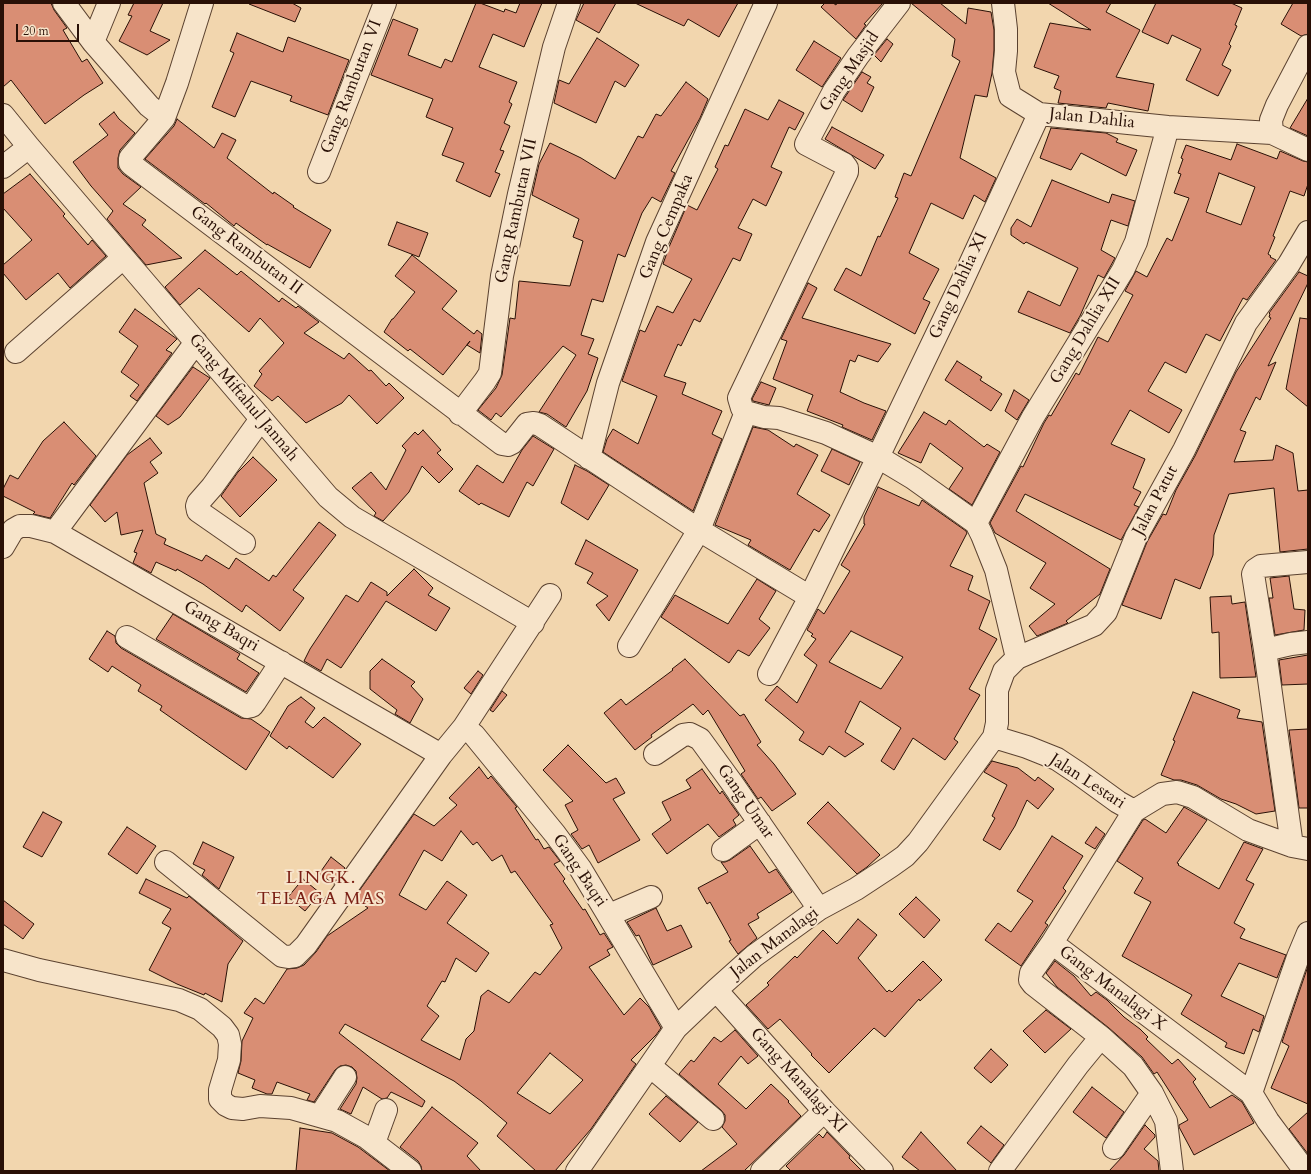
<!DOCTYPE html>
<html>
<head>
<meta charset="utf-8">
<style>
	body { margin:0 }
	#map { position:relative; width:1311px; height:1174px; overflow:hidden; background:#f2d6ae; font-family:Cardo,serif }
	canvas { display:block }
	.frame { position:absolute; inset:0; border:4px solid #291006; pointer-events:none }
	.scale { position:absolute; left:16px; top:24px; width:63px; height:18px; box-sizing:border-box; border:2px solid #291006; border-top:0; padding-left:5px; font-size:12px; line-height:14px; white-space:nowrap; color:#291006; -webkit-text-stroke:3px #f7e4ca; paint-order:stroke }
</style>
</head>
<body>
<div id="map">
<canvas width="1311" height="1174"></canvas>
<div class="frame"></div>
<div class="scale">20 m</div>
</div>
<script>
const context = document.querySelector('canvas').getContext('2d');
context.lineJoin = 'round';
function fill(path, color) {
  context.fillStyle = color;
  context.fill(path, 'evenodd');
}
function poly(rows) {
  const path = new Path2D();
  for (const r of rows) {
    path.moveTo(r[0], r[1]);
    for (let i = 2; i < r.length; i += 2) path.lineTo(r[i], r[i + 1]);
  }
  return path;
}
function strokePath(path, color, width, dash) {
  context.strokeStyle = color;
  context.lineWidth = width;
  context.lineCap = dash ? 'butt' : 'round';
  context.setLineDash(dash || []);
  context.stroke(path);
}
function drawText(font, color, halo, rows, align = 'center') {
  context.font = font + ' Cardo,serif';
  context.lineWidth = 4;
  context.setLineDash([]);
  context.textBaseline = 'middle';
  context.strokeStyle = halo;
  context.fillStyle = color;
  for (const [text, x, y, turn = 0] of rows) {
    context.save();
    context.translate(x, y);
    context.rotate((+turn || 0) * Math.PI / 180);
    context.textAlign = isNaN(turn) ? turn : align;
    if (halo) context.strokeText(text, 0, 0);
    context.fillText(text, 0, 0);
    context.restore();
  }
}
const building = poly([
	[3,3,51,3,54,10,67,28,63,30,82,62,87,59,103,83,84,95,45,124,11,80,3,87,3,3],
	[134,3,163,3,150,31,170,40,147,55,119,41,132,16,128,15,134,3],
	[249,3,292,3,301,8,295,22,249,4,249,3],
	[476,3,480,3,504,12,505,9,516,13,520,3,542,3,524,47,493,34,479,67,517,82,509,102,512,104,504,123,510,126,500,150,504,151,495,172,500,174,490,197,456,181,464,163,442,155,453,128,426,117,433,99,371,75,393,19,418,29,408,55,441,68,445,59,452,62,476,3],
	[584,3,616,3,599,33,576,20,584,3],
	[635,3,738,3,719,37,688,19,684,26,635,3],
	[825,3,833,3,836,5,837,3,883,3,864,24,866,25,856,39,821,7,825,3],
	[911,3,940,3,966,24,968,8,991,12,994,30,994,50,992,73,987,97,975,95,960,158,996,178,985,202,974,195,963,219,931,203,909,253,939,269,923,299,930,302,915,334,834,290,846,268,861,276,878,236,880,237,898,198,895,197,904,173,911,176,960,61,952,56,955,39,911,3],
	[1048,3,1111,3,1106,12,1140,30,1116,77,1154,84,1148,111,1108,103,1106,108,1058,103,1061,91,1054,88,1059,76,1034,67,1050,23,1091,30,1048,3],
	[1156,3,1231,3,1242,8,1235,25,1237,26,1229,44,1231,46,1222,65,1231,70,1218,96,1186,80,1201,49,1172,35,1168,44,1142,32,1156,3],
	[1293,3,1308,3,1308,34,1301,36,1281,24,1293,3],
	[237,33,283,52,288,37,349,60,328,115,290,101,292,96,251,81,235,117,212,107,234,53,230,51,237,33],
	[597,38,639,65,625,87,615,81,596,123,554,103,559,80,569,84,597,38],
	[887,39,893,44,881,62,874,55,887,39],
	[814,41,841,58,822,87,796,70,814,41],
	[862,72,871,77,867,83,874,87,862,112,843,100,862,72],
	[686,82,708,99,700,118,671,171,675,173,661,202,652,197,642,213,625,257,618,254,603,302,592,299,581,335,594,339,588,354,598,358,587,391,566,427,547,414,539,412,576,355,563,346,501,417,496,413,491,420,478,410,496,388,502,375,510,318,515,319,519,281,570,286,583,241,573,237,579,219,532,195,539,164,550,143,581,158,615,179,638,136,643,138,656,114,661,116,686,82],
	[1308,98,1308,136,1290,128,1308,98],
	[779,100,804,113,795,130,789,127,771,167,782,172,766,206,753,199,738,228,752,234,740,261,733,258,700,322,694,319,681,346,678,344,664,376,686,383,682,394,722,411,712,434,722,439,693,511,603,452,607,439,613,429,638,444,657,396,622,381,640,330,645,332,657,306,673,313,692,279,663,264,669,247,687,205,697,210,718,169,715,167,725,145,728,146,745,109,768,120,779,100],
	[114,112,119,119,135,133,120,150,118,158,118,168,123,174,141,187,123,204,146,220,142,225,182,258,146,265,107,219,113,211,91,186,73,162,108,135,99,124,114,112],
	[177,119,214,148,222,133,236,140,227,158,273,194,274,192,294,206,293,207,331,230,310,268,267,244,267,245,236,223,234,226,206,203,205,204,145,159,174,126,177,119],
	[832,127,884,155,875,169,825,139,832,127],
	[1051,128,1106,133,1118,139,1116,142,1137,150,1126,176,1081,153,1071,170,1040,158,1051,128],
	[1237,144,1277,159,1280,151,1303,161,1308,162,1308,184,1304,196,1290,191,1273,236,1275,237,1268,254,1271,256,1270,257,1276,260,1247,300,1243,298,1220,341,1206,334,1186,373,1165,362,1148,391,1182,410,1169,433,1130,410,1111,444,1145,459,1133,488,1141,492,1134,505,1139,507,1121,540,1025,494,1016,511,1110,569,1100,594,1066,621,1068,623,1037,636,1029,626,1055,604,1030,588,1046,563,995,533,990,523,1021,466,1023,467,1044,423,1049,415,1051,416,1076,373,1079,375,1098,337,1108,342,1133,295,1125,291,1136,271,1147,277,1167,238,1172,241,1189,198,1174,193,1181,174,1178,173,1183,159,1181,158,1186,145,1231,160,1237,144],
	[1219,173,1255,187,1241,225,1206,212,1219,173],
	[30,174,65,214,63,216,88,245,92,240,106,256,70,288,58,273,26,300,3,273,3,265,32,240,3,208,3,194,30,174],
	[1052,180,1109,203,1112,194,1135,201,1128,226,1111,220,1101,250,1115,258,1104,278,1098,275,1080,316,1070,333,1018,312,1028,291,1060,306,1078,268,1026,242,1024,244,1011,235,1011,228,1017,219,1031,227,1052,180],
	[397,222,428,233,419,257,388,245,397,222],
	[205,250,237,275,241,271,279,302,282,298,296,308,298,306,319,322,304,333,344,359,349,353,369,371,371,370,386,386,389,383,404,398,377,424,349,395,342,403,306,423,278,396,272,401,254,386,262,374,259,371,284,343,260,318,249,332,199,288,180,305,165,287,205,250],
	[412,255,457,291,442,309,474,334,477,330,482,334,480,353,467,345,470,341,443,375,410,349,408,351,384,332,392,319,393,319,415,292,395,276,412,255],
	[1299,272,1308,276,1308,283,1268,366,1276,362,1260,400,1256,397,1240,430,1246,432,1234,462,1273,460,1276,445,1293,453,1298,491,1308,490,1308,549,1280,552,1274,488,1229,494,1214,535,1213,555,1200,589,1175,579,1161,619,1122,605,1147,542,1163,514,1166,515,1176,490,1195,456,1236,372,1271,318,1269,317,1270,314,1269,313,1299,272],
	[808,283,817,288,802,318,891,344,878,362,858,355,855,362,850,360,840,392,864,403,886,411,872,440,842,427,843,425,807,411,813,395,773,379,787,341,781,339,808,283],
	[135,309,177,339,166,350,172,353,137,401,130,396,139,385,121,372,138,346,119,332,135,309],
	[1300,318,1308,319,1308,407,1286,389,1300,318],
	[957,361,982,377,980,380,1002,394,991,411,945,380,957,361],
	[193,367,210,378,180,417,168,425,156,416,193,367],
	[761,382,776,388,769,405,753,401,752,399,761,382],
	[1014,390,1029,400,1017,420,1005,411,1014,390],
	[924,412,946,425,949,420,984,447,987,444,1000,452,972,505,949,489,963,468,930,443,921,463,898,453,924,412],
	[64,422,96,456,74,485,72,483,50,518,33,514,35,512,3,496,3,489,10,475,18,479,43,441,64,422],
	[753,427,768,430,794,447,796,444,818,455,797,494,830,515,819,532,814,529,790,570,748,545,751,540,715,525,753,427],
	[423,430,441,450,437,453,453,469,439,483,422,466,409,492,383,521,374,516,376,513,352,488,371,472,386,490,406,450,402,446,415,432,418,435,423,430],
	[533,436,554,449,533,486,527,482,509,517,481,503,479,505,459,491,477,465,503,483,522,450,533,436],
	[150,438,162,453,150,462,158,473,144,483,156,534,166,539,164,544,202,561,206,555,229,569,236,558,269,581,273,575,276,577,319,522,336,535,293,590,304,598,280,631,246,605,242,612,203,584,177,569,176,571,156,562,151,573,133,563,137,553,134,552,143,530,121,535,117,512,105,522,90,505,127,455,150,438],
	[832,449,860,462,849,485,821,471,832,449],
	[253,457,277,480,240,517,221,496,238,472,253,457],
	[575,465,587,471,609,485,588,520,561,503,575,465],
	[878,487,919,506,922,500,966,531,967,533,950,566,973,576,968,590,990,601,979,629,997,639,969,689,980,695,954,739,958,742,945,760,913,738,894,770,881,761,901,728,860,701,845,732,864,744,845,757,829,746,823,755,799,740,804,732,765,700,777,686,797,703,817,665,804,655,816,639,811,636,813,634,807,630,818,609,824,614,850,571,841,565,865,524,864,524,864,517,878,487],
	[851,631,903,657,881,689,829,662,851,631],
	[586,540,638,570,609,621,596,605,608,596,587,583,593,573,575,564,586,540],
	[414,569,433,588,428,595,450,608,436,631,386,601,341,668,327,659,321,671,304,661,310,649,346,595,358,602,371,582,387,592,387,596,414,569],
	[1289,576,1294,609,1305,610,1304,630,1275,635,1269,598,1273,598,1270,578,1289,576],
	[757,579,776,591,759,619,770,628,749,656,738,650,729,663,661,617,675,595,728,624,757,579],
	[1231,596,1232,604,1245,602,1256,677,1220,678,1219,632,1212,633,1210,597,1231,596],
	[173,614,240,654,237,659,259,673,246,692,156,639,173,614],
	[107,631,115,636,116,643,121,648,241,718,251,719,270,732,246,770,160,710,162,706,138,691,141,685,112,666,108,672,89,659,107,631],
	[1308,655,1308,684,1282,685,1279,660,1308,655],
	[382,659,415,682,411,686,423,699,410,723,395,714,397,710,370,689,370,671,382,659],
	[685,659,740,716,744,714,761,742,757,745,774,764,796,794,772,811,761,797,758,799,741,774,745,771,708,710,703,715,693,704,651,735,652,737,635,750,604,713,621,699,626,705,673,670,672,669,685,659],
	[478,671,483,675,471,694,464,688,478,671],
	[502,691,507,695,493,712,490,710,502,691],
	[1193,692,1240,710,1237,718,1262,722,1275,811,1256,814,1236,804,1221,799,1197,785,1181,780,1174,780,1161,775,1175,741,1173,740,1193,692],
	[301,697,315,708,305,722,313,728,324,717,361,744,333,778,289,746,287,749,270,736,288,706,301,697],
	[1308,729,1308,808,1299,808,1289,730,1308,729],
	[568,745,606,783,616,778,625,793,613,799,640,840,598,863,589,845,582,849,571,834,578,830,565,805,573,801,543,770,568,745],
	[992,761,1018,768,1035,781,1038,777,1054,789,1038,809,1027,800,1015,826,1000,850,983,840,995,818,992,816,1007,785,984,772,992,761],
	[479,767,488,779,491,776,517,807,515,808,536,840,538,839,544,849,549,847,560,861,554,864,565,879,563,881,583,910,585,909,600,935,604,933,613,947,607,950,610,955,589,967,624,1015,640,998,649,1007,661,1028,656,1035,631,1060,636,1064,591,1129,555,1171,536,1171,497,1136,507,1123,481,1101,454,1081,345,1024,339,1033,425,1101,422,1107,391,1092,387,1098,382,1099,363,1087,351,1114,340,1109,356,1084,357,1078,356,1071,352,1067,346,1065,340,1066,335,1070,314,1102,307,1100,310,1094,277,1082,272,1094,267,1094,252,1088,255,1080,238,1073,241,1061,242,1041,253,1018,244,1013,255,998,264,1004,287,969,297,968,304,965,316,952,327,936,368,908,354,898,414,814,434,826,457,805,449,798,479,767],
	[461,831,473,845,477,842,492,861,502,855,511,873,515,871,553,924,550,925,562,948,540,975,535,972,509,1003,488,990,481,996,474,1031,466,1039,460,1060,421,1040,439,1016,427,1006,442,981,445,982,456,958,476,972,489,953,447,923,467,895,447,881,426,910,399,895,424,850,442,861,461,831],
	[550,1053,583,1080,550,1114,517,1093,550,1053],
	[702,769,720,794,722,791,739,815,733,820,736,825,719,837,708,824,667,854,652,834,671,820,662,802,691,788,686,780,702,769],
	[828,802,880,855,867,867,857,874,807,823,828,802],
	[1184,807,1207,820,1177,863,1179,864,1178,865,1219,889,1244,842,1263,849,1246,880,1254,884,1234,923,1245,929,1240,938,1286,955,1277,978,1239,963,1221,996,1264,1016,1259,1032,1253,1029,1244,1054,1225,1047,1227,1043,1181,1014,1192,995,1122,956,1151,902,1134,893,1143,878,1117,861,1143,820,1145,819,1166,833,1184,807],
	[43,812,62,822,42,857,23,847,43,812],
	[127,827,156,846,137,874,108,854,127,827],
	[1096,827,1105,834,1095,849,1085,843,1096,827],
	[1052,836,1083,856,1063,888,1066,891,1045,923,1048,925,1021,966,985,940,998,923,1011,932,1033,901,1017,891,1052,836],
	[203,842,234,857,219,889,202,875,205,870,193,864,203,842],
	[750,846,769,873,776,869,792,892,757,914,759,918,748,924,757,938,738,954,729,941,731,940,710,902,707,904,698,888,728,872,721,862,725,862,730,860,750,846],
	[331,857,345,868,334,884,319,874,331,857],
	[146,879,187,898,189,896,243,941,228,964,222,1002,205,993,204,995,177,984,149,970,171,928,162,923,171,909,139,893,146,879],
	[303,879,320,893,305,911,288,897,303,879],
	[916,897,940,920,924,938,899,914,916,897],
	[3,900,34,924,23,939,3,924,3,900],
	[656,908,667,931,681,925,692,947,653,965,639,935,636,936,627,922,656,908],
	[858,919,877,935,858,958,887,992,889,990,892,992,923,961,942,980,920,1001,919,999,885,1037,874,1028,829,1073,811,1055,812,1054,780,1019,768,1029,746,1005,769,985,767,983,795,956,797,958,823,930,837,944,858,919],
	[1055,961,1074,976,1091,996,1096,992,1107,1000,1124,1017,1140,1029,1148,1037,1146,1039,1172,1064,1178,1059,1196,1079,1193,1082,1210,1108,1232,1095,1242,1102,1254,1123,1194,1155,1179,1127,1179,1125,1188,1120,1157,1072,1154,1074,1142,1057,1109,1028,1057,987,1046,973,1055,961],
	[1308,966,1308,1104,1271,1088,1289,1046,1282,1042,1308,966],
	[1046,1010,1071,1029,1045,1053,1023,1031,1046,1010],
	[735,1030,758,1056,748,1064,741,1056,718,1084,746,1109,771,1084,789,1101,788,1102,801,1116,744,1171,701,1171,737,1144,722,1127,725,1121,725,1115,721,1110,679,1074,691,1060,694,1062,714,1037,721,1042,735,1030],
	[991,1049,1008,1065,991,1083,974,1068,991,1049],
	[1092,1087,1124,1112,1106,1138,1073,1112,1092,1087],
	[666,1096,698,1122,680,1142,649,1114,666,1096],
	[432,1107,478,1143,467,1156,481,1171,422,1171,421,1166,418,1161,400,1147,432,1107],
	[1308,1112,1308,1154,1289,1129,1308,1112],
	[1145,1125,1155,1135,1155,1137,1144,1149,1158,1161,1159,1171,1109,1171,1124,1155,1145,1125],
	[981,1126,1004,1145,991,1163,967,1143,981,1126],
	[300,1128,332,1133,358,1147,390,1171,296,1171,300,1128],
	[827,1132,850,1156,849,1158,862,1171,791,1171,786,1166,819,1134,823,1138,827,1132],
	[921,1132,957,1171,920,1171,902,1157,921,1132]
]);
fill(building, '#d98e74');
strokePath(building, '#291006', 1);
const street = poly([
	[64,3,93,42,149,106,164,118,130,158,130,163,132,165,502,444,508,445,512,443,527,424,534,423,540,425,699,530,810,597,878,457,826,433,779,418,764,417,746,412,742,408,739,398,847,172,847,168,844,164,806,144,834,91,858,56,899,3],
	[1003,3,1006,29,1006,51,1004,72,1010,96,1039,114,1168,127,1272,133],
	[93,42,109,3],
	[1308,46,1277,105,1271,120,1272,133,1308,150],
	[3,115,29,147,328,497,352,517,533,623],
	[164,118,177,83,202,3],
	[3,167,29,147],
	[319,172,385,3],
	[16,352,123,258],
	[460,414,485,381,490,373,502,276,519,194,554,47,569,3],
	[589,458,608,383,657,242,766,3],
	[976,523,1033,417,1123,270,1136,242,1168,127],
	[55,532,196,342],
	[244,543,198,511,197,506,198,503,212,487,261,419],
	[3,547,13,530,20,526,31,526,55,532,441,755],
	[127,637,247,707,252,706,255,702,281,662],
	[629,646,699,530,746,412],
	[1265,650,1291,644,1308,642],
	[1017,658,996,570,982,535,976,523,913,478,878,457,959,288,1039,114],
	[769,674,810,597],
	[464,727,474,735,555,834,580,868,676,1028],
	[994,737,1027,747,1057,759,1078,773,1118,802,1134,811,1162,794,1177,792,1193,797,1248,830,1292,846,1308,849],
	[655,754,683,735,690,734,700,739,732,783,819,909],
	[1134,811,1052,943,1251,1093,1268,1121,1305,1171],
	[1292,846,1265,650,1253,574,1255,570,1261,566,1308,562],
	[723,850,760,823],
	[166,862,282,956,288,957,295,956,306,945,441,755,464,727,550,595],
	[609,915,651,897],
	[3,960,39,970,179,1000,200,1009,222,1027,228,1035,230,1044,229,1060,220,1090,220,1099,226,1105,232,1108,243,1109,260,1106,291,1108,337,1121,366,1137,410,1171],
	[716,990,824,1111,882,1171],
	[1101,1037,1133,1066,1152,1093,1166,1121,1172,1171],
	[650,1066,713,1119],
	[1251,1093,1298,957,1308,933],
	[320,1116,345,1077],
	[374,1143,386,1110],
	[1114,1148,1152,1093],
	[577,1171,676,1028,716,990,754,956,819,909,856,889,891,866,905,856,918,842,994,737,997,723,997,690,1004,671,1017,658,1094,625,1106,612,1136,537,1184,450,1246,323,1289,264,1308,232],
	[762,1171,824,1111],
	[1000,1171,1078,1065,1101,1037,1033,984,1030,980,1031,973,1052,943]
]);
strokePath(street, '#5b4230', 24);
strokePath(street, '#f7e4ca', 22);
drawText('17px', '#291006', '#f7e4ca', [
	["Gang Masjid",850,72,-56],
	["Gang Rambutan VI",352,87,-69],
	["Jalan Dahlia",1092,119,6],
	["Gang Rambutan VII",517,211,-78],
	["Gang Cempaka",667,227,-67],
	["Gang Rambutan II",246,251,37],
	["Gang Dahlia XI",959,286,-65],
	["Gang Dahlia XII",1086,331,-59],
	["Gang Miftahul Jannah",243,398,50],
	["Jalan Patut",1156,501,-62],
	["Gang Baqri",221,627,30],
	["Jalan Lestari",1087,782,33],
	["Gang Umar",745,802,55],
	["Gang Baqri",579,871,56],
	["Jalan Manalagi",775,943,-37],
	["Gang Manalagi X",1112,989,37],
	["Gang Manalagi XI",798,1081,48]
]);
context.letterSpacing = '1px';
drawText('18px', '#7a1f14', '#f7e4ca', [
	["LINGK.",321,879],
	["TELAGA MAS",321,900]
]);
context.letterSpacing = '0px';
</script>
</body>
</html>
